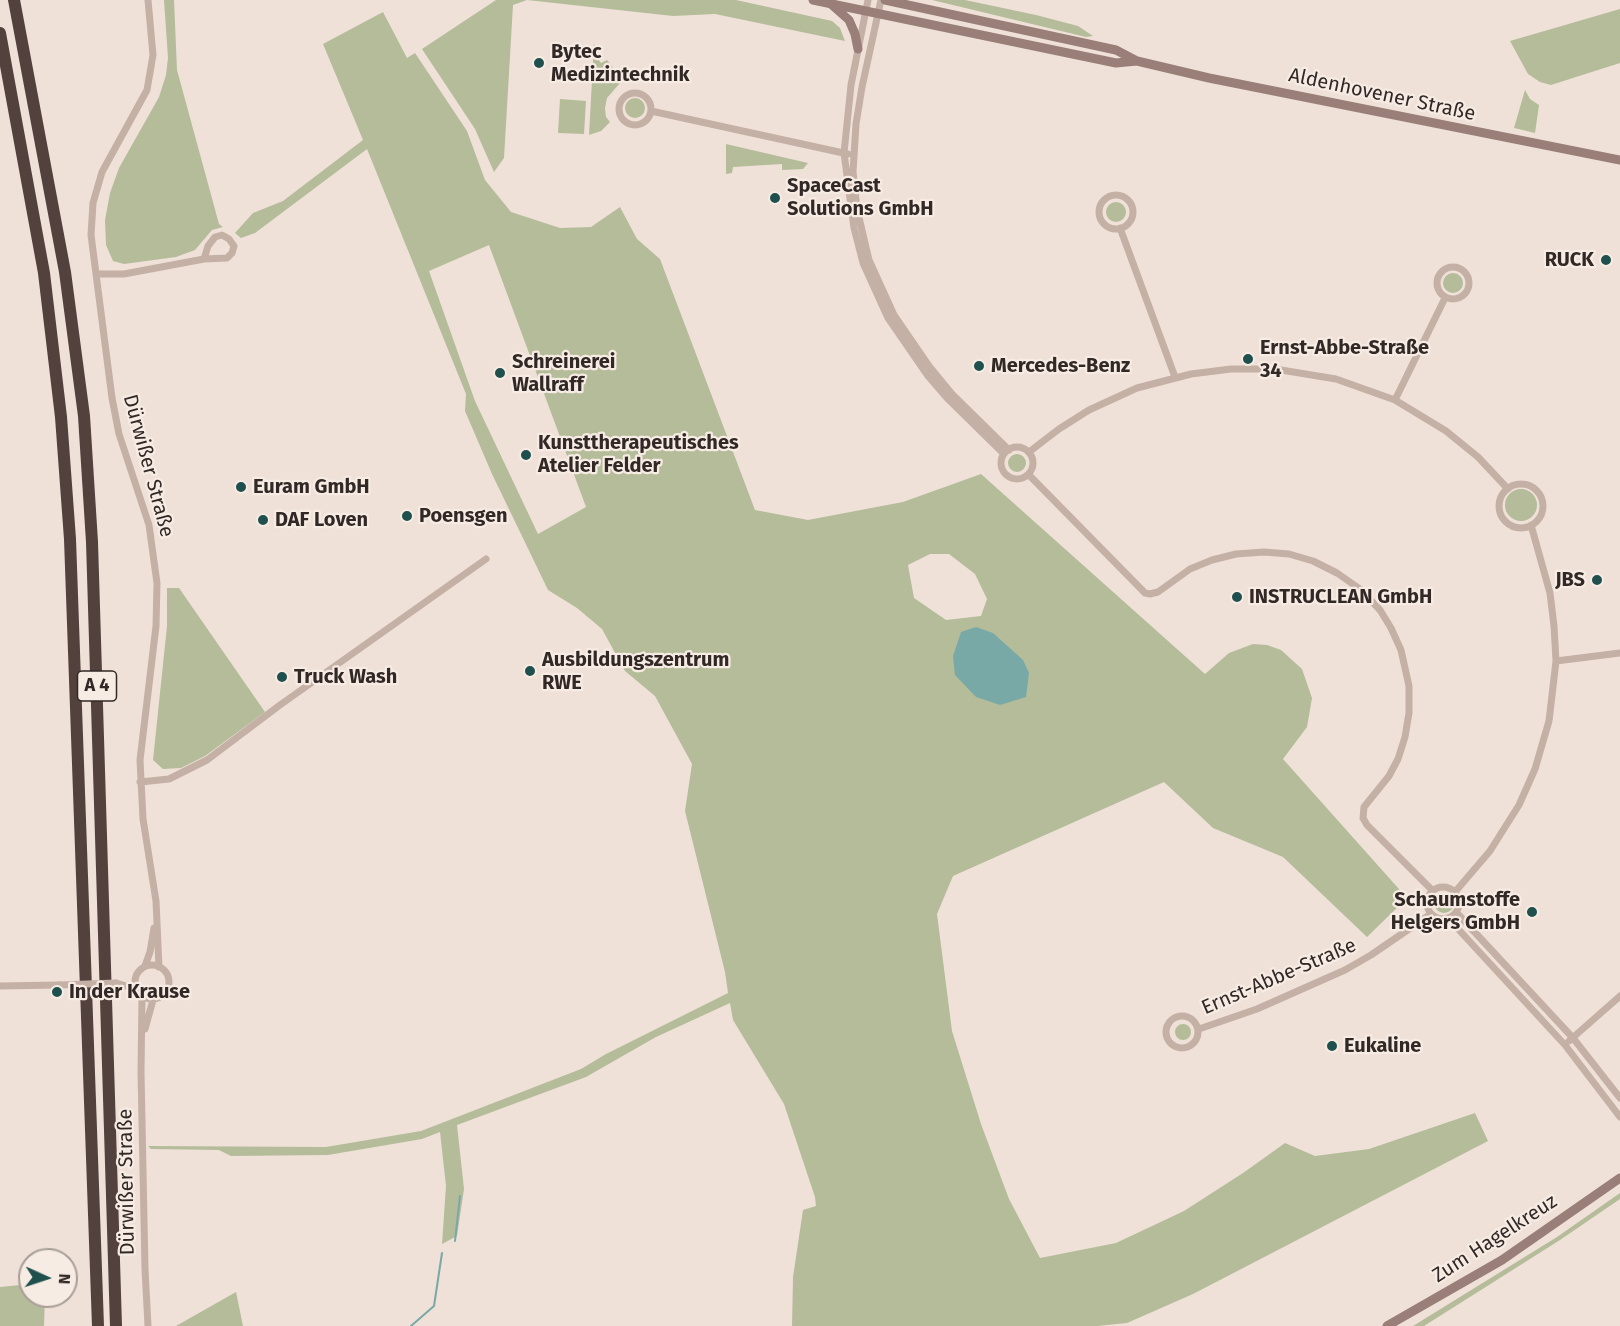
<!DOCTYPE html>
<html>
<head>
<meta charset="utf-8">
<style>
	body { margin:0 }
	#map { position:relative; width:1620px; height:1326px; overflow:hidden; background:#efe1d8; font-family:"Fira Sans",sans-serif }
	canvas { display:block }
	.north { position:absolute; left:18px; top:1248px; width:60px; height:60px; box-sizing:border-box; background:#f7ece4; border:2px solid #a89e98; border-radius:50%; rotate:93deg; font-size:16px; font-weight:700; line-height:24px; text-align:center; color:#322826 }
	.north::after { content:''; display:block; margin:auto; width:21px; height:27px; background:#1f504d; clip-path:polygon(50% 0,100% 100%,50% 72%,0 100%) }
</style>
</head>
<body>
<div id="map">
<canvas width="1620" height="1326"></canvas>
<div class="north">N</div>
</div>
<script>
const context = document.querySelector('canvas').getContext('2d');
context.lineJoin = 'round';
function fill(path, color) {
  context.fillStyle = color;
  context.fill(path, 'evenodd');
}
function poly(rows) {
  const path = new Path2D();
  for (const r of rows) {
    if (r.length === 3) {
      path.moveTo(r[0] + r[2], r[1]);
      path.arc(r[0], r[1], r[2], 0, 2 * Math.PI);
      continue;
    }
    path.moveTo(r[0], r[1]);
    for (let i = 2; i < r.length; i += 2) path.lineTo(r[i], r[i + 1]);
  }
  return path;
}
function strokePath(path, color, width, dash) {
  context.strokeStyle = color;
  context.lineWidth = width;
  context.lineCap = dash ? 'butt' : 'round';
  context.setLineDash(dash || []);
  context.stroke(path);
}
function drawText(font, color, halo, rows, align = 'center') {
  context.font = font + ' "Fira Sans",sans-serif';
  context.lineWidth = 4.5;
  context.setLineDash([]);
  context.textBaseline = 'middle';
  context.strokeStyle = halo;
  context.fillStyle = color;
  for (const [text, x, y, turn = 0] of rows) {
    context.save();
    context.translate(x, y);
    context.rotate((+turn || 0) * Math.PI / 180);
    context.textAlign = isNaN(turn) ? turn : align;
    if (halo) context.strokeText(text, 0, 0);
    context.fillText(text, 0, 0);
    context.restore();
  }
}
fill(poly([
	[164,0,174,0,177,70,219,224,223,227,212,230,195,250,176,257,124,264,113,261,106,245,105,220,110,193,119,168,159,97,166,75,168,58],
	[496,0,736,0,832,21,840,28,845,41,715,14,673,16,527,0,513,5,504,158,494,172,475,129,422,49],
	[932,0,965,0,1036,15,1078,26,1093,36,1086,37],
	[1620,9,1620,63,1551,85,1540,82,1528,74,1510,41],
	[383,12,407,58,415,53,467,131,485,180,511,212,560,228,591,227,620,207,637,239,660,259,755,510,808,520,903,502,981,474,1205,674,1229,653,1253,644,1267,645,1281,650,1302,669,1312,698,1307,727,1283,759,1407,898,1367,937,1283,857,1213,828,1164,782,953,876,937,914,952,1031,981,1124,1009,1199,1040,1258,1116,1243,1184,1211,1243,1173,1285,1143,1315,1156,1369,1149,1475,1113,1488,1141,1193,1294,1127,1323,1097,1326,792,1326,793,1277,803,1210,816,1206,815,1197,784,1104,733,1020,730,1003,656,1037,586,1077,457,1125,464,1189,457,1236,442,1244,446,1186,440,1132,422,1139,328,1155,231,1156,219,1150,151,1149,148,1146,326,1147,421,1131,581,1069,606,1054,728,993,725,972,685,811,692,764,655,696,625,671,602,629,577,608,548,590,492,474,465,411,466,394,367,149,255,233,241,238,235,233,253,213,283,201,363,140,323,44],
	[489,245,586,507,538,534,475,401,429,271],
	[930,554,949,554,975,574,987,599,981,616,946,620,914,598,908,565],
	[594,44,598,49,594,54,601,63,607,60,621,78,619,80,620,83,607,98,605,108,606,117,610,122,601,131,589,135],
	[1525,90,1530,99,1539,105,1535,133,1514,128],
	[635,108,10],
	[560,99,586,101,584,134,558,133],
	[726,144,808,163,803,169,782,170,782,164,733,167,732,173,726,174],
	[1116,212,10],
	[1453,283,10],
	[1017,463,9],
	[1521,505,16],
	[167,588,179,588,265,712,205,756,181,768,163,769,153,760,167,626],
	[1444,903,10],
	[1183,1032,8],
	[1620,1193,1620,1199,1560,1240,1424,1326,1413,1326,1557,1237],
	[30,1284,30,1296,45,1296,44,1326,0,1326,0,1287],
	[236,1292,243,1326,176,1326]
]), '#b4bc9a');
fill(poly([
	[976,627,993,633,1023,660,1029,673,1026,697,1000,705,976,697,955,675,953,656,961,632]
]), '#79a9a6');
strokePath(poly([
	[455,1241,460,1196],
	[411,1326,434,1306,442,1253]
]), '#79a9a6', 2);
strokePath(poly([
	[148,0,153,55,147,90,102,172,93,203,91,235,112,398,119,434,149,525,157,583,156,626,140,760,143,819,156,901,159,967],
	[868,0,851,85,844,153,854,228,863,263,888,318,928,376,947,398,1004,454],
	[881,0,862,87,856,124,853,172,857,209,869,260,894,315,929,366,952,394,1009,450],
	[635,109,16],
	[651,111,848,154],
	[1116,212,17],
	[1120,228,1175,377],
	[1453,283,16],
	[96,274,124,274,204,259,227,258,232,253,234,246,229,239,222,235,215,237,208,246,204,259],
	[1395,400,1445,298],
	[1017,463,16],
	[1029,452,1059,429,1089,410,1137,388,1191,374,1231,369,1275,369,1336,379,1395,400,1446,431,1478,457,1508,489],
	[1029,475,1145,593,1150,594,1158,592,1190,569,1212,560,1236,554,1264,552,1289,554,1313,561,1337,573,1360,589,1380,610,1391,628,1401,650,1409,686,1409,713,1405,737,1398,759,1389,776,1364,807,1363,818,1367,825,1432,890],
	[1521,506,22],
	[1556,661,1620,653],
	[140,782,169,779,207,760,280,705,486,559],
	[1443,903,16],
	[1455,892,1490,851,1519,805,1535,769,1549,721,1556,661,1554,626,1550,593,1531,525],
	[1456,912,1573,1038,1620,1098],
	[1448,918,1565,1045,1620,1117],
	[152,982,17],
	[145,966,150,952,154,928],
	[116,983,136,989],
	[0,986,59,985],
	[142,997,141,1072,145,1269,148,1326],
	[1182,1032,16],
	[145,1029,153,1000],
	[1199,1029,1257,1009,1345,970,1371,955,1431,914],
	[1569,1041,1620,996]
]), '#c5b0a5', 7);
strokePath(poly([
	[813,0,1116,63,1137,61],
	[885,0,1116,50,1137,61,1209,78,1620,160],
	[832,5,849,20,855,34,858,49],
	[1387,1326,1502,1260,1620,1178]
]), '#997f77', 9);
strokePath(poly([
	[14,0,65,272,84,416,92,542,116,1326],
	[0,33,44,273,61,417,70,539,98,1326]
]), '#52413d', 12);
strokePath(poly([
	[59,985,116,983]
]), '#c5b0a5', 7);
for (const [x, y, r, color] of [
	[539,63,6,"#1f504d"],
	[775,198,6,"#1f504d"],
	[1606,260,6,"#1f504d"],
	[1248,359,6,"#1f504d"],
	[979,366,6,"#1f504d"],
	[500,373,6,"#1f504d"],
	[526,455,6,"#1f504d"],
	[241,487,6,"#1f504d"],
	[407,516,6,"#1f504d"],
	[263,520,6,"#1f504d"],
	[1597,580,6,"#1f504d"],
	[1237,597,6,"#1f504d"],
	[530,671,6,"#1f504d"],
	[282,677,6,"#1f504d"],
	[1532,912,6,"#1f504d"],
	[57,992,6,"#1f504d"],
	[1332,1046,6,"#1f504d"]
]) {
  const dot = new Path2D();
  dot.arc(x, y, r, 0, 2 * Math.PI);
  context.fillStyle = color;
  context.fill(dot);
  strokePath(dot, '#f7ece4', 2);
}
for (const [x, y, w] of [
	[97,686,39]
]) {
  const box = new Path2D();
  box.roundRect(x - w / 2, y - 15, w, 30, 4.5);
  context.fillStyle = '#f7ece4';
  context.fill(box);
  strokePath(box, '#322826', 1.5);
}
drawText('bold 18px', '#322826', null, [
	["A 4",97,686]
]);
drawText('bold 20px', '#322826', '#f7ece4', [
	["Bytec",551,52],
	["Medizintechnik",551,75],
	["SpaceCast",787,186],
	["Solutions GmbH",787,209],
	["RUCK",1594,260,"right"],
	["Ernst-Abbe-Straße",1260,348],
	["34",1260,371],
	["Schreinerei",512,362],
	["Wallraff",512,385],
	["Mercedes-Benz",991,366],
	["Kunsttherapeutisches",538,443],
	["Atelier Felder",538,466],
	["Euram GmbH",253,487],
	["Poensgen",419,516],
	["DAF Loven",275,520],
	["JBS",1585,580,"right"],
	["INSTRUCLEAN GmbH",1249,597],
	["Ausbildungszentrum",542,660],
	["RWE",542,683],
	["Truck Wash",294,677],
	["Schaumstoffe",1520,900,"right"],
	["Helgers GmbH",1520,923,"right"],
	["In der Krause",69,992],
	["Eukaline",1344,1046]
], 'left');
drawText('20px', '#322826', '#f7ece4', [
	["Aldenhovener Straße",1382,95,12],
	["Dürwißer Straße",148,466,75],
	["Ernst-Abbe-Straße",1279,977,-23],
	["Dürwißer Straße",127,1182,-91],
	["Zum Hagelkreuz",1495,1239,-33]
]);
</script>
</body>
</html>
